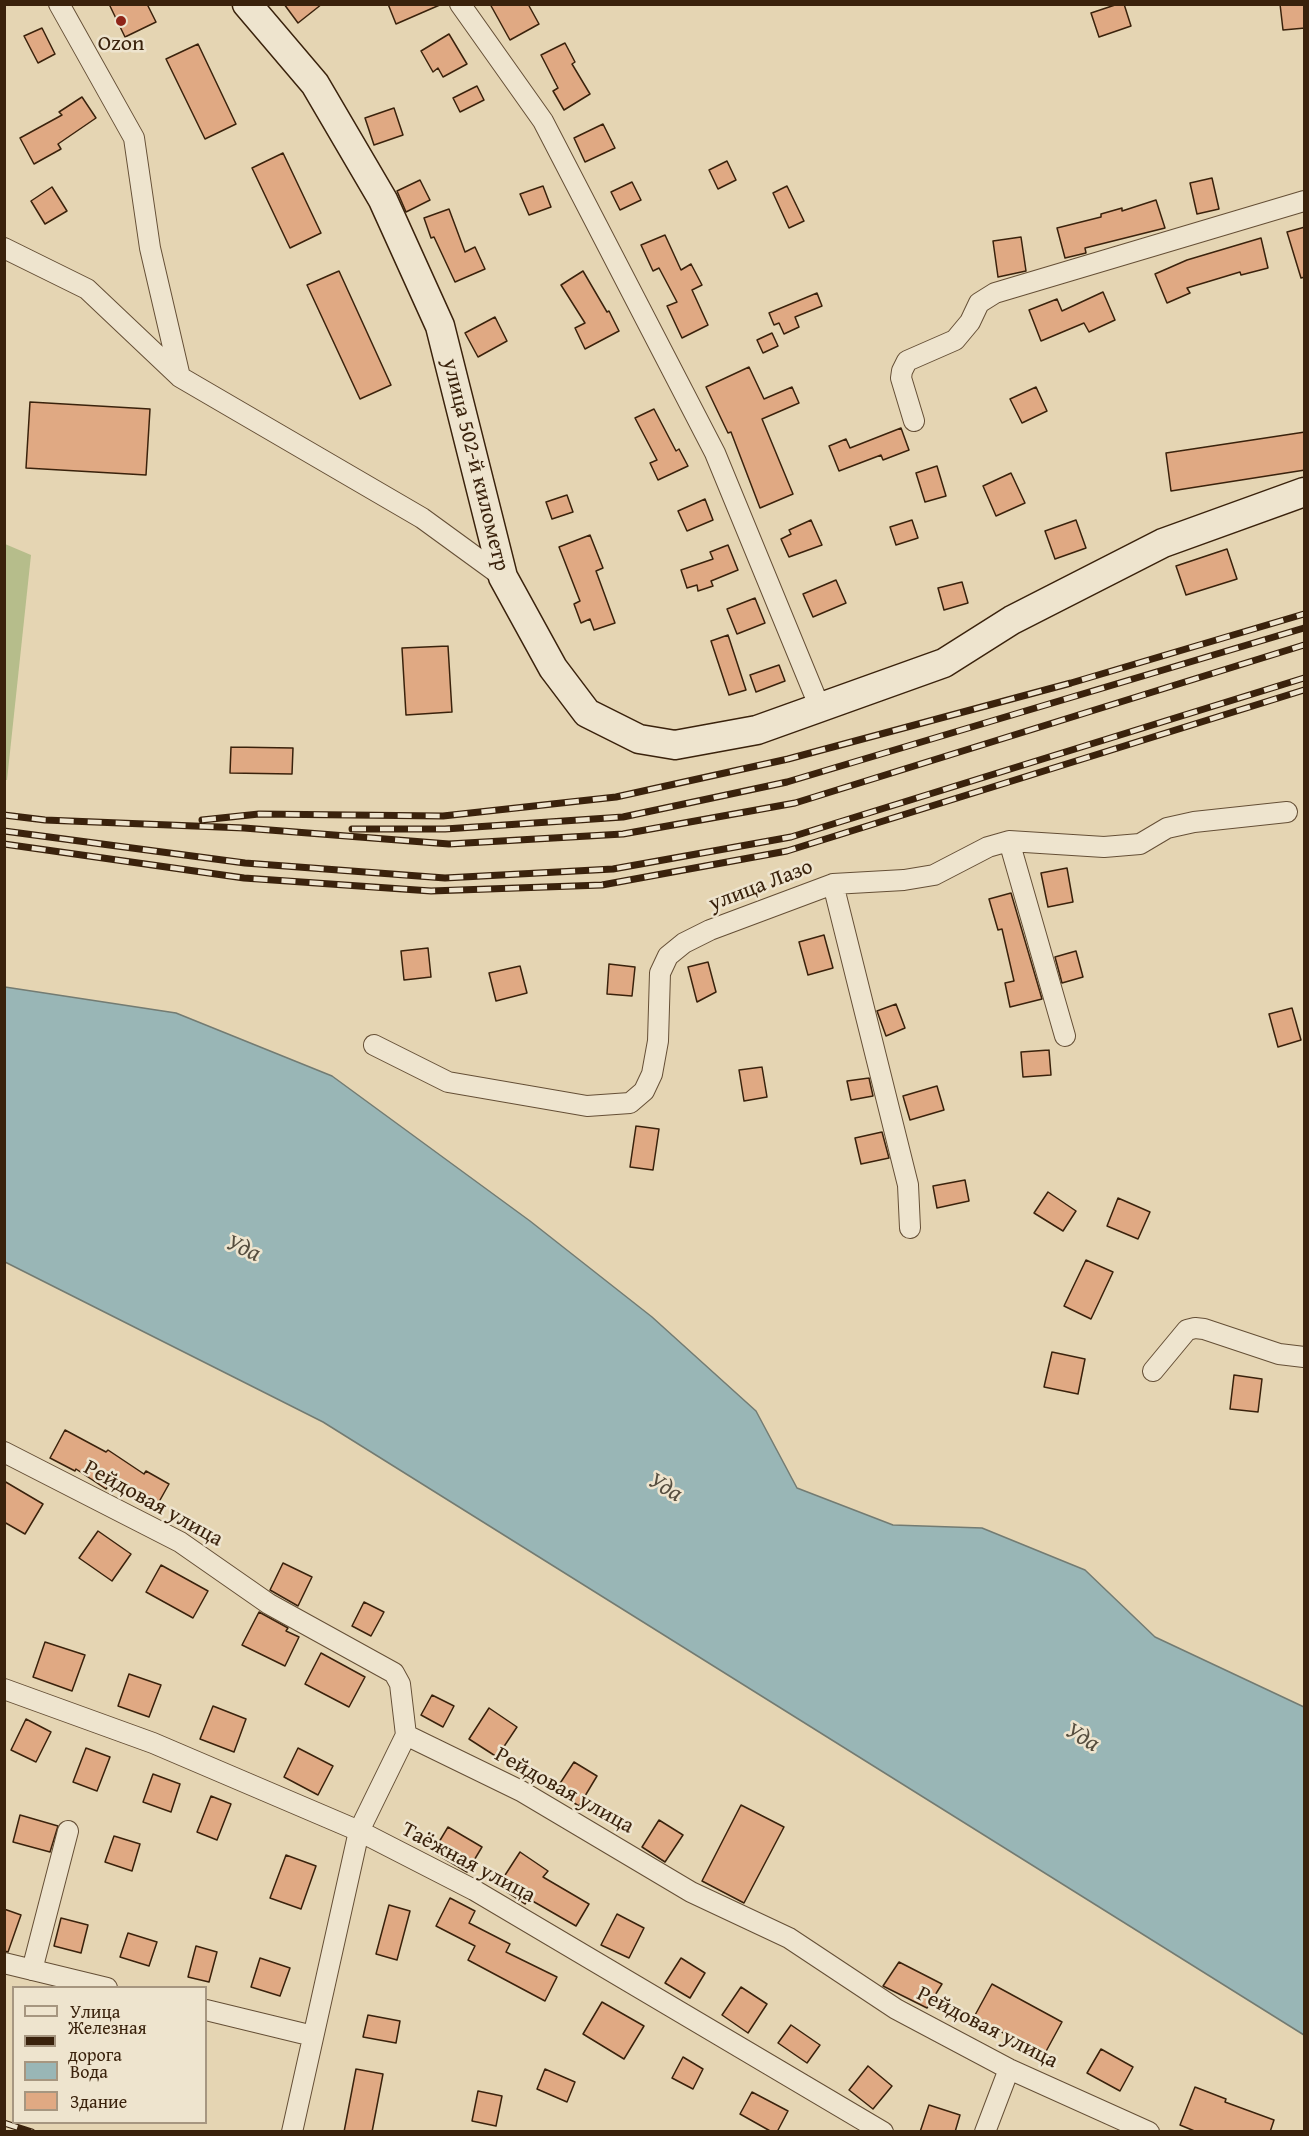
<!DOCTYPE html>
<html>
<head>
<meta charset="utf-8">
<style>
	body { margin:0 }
	#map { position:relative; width:1309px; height:2136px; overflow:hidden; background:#e5d5b3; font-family:"Gentium Book Plus",serif }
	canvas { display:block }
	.frame { position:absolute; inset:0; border:6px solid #3a220c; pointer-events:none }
	.legend { position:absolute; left:12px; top:1986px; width:195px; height:138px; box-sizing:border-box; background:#eee4ce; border:2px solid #a69680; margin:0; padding:8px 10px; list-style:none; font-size:18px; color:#3a220c }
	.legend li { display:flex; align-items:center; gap:12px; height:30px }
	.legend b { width:30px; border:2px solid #a69680 }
</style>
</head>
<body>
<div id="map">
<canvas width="1309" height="2136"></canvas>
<div class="frame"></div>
<ul class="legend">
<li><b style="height:8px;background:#eee4ce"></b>Улица</li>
<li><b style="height:8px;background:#3a220c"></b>Железная дорога</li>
<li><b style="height:16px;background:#99b6b6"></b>Вода</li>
<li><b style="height:16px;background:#e0a983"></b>Здание</li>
</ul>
</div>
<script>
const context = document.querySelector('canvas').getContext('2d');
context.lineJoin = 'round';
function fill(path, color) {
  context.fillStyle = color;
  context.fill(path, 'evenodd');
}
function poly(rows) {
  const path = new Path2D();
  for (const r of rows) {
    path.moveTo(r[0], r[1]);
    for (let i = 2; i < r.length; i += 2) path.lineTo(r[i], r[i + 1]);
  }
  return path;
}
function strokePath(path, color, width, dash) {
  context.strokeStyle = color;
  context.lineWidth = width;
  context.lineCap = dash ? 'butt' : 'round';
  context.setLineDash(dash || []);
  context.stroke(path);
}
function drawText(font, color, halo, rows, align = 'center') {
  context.font = font + ' "Gentium Book Plus",serif';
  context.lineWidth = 5;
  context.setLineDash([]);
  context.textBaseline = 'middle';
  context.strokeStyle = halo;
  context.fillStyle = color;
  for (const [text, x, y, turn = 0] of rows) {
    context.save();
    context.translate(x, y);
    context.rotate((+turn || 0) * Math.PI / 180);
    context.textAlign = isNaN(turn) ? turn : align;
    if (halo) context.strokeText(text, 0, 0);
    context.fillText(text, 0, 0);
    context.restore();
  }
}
fill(poly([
	[5,544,31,555,7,780,4,780]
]), '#b6bd8b');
const water = poly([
	[5,987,176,1013,332,1076,530,1221,652,1317,756,1411,797,1488,893,1525,982,1528,1085,1570,1155,1637,1304,1707,1304,2035,323,1422,5,1262,5,987]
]);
fill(water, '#99b6b6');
strokePath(water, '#737b72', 1.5);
const building = poly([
	[109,4,147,4,156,22,125,37,109,4],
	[284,4,322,4,298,23,284,4],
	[388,4,442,4,396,24,388,4],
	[490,4,528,4,539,24,510,40,490,4],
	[1118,4,1124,4,1131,26,1099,37,1091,13,1118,4],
	[1280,4,1305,4,1305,28,1283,30,1280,4],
	[42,28,55,54,38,63,24,36,42,28],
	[449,34,467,64,443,77,438,68,433,72,421,51,449,34],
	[565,43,575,62,572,64,590,94,564,110,553,91,558,88,541,55,565,43],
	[198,44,236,124,205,139,166,59,198,44],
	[477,86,484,100,460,112,453,98,477,86],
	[82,97,96,118,58,144,61,149,34,164,20,138,62,115,59,112,82,97],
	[394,108,403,135,374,145,365,118,394,108],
	[603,124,615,148,585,162,574,138,603,124],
	[283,153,321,233,290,248,252,168,283,153],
	[727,161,736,180,718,189,709,170,727,161],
	[1212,178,1219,209,1197,214,1190,183,1212,178],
	[420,180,430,200,406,212,397,191,420,180],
	[632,182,641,200,620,210,611,192,632,182],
	[543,186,551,207,529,215,520,194,543,186],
	[787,186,804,221,789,228,773,193,787,186],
	[52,187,67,211,45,224,31,201,52,187],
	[1156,200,1165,228,1085,248,1086,253,1065,258,1057,228,1101,217,1101,214,1122,208,1122,211,1156,200],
	[449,209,465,252,475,247,485,269,455,282,434,237,431,238,424,218,449,209],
	[1305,227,1305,277,1301,278,1287,232,1305,227],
	[665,235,681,270,691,264,702,285,692,290,708,325,682,338,667,306,677,302,659,268,653,271,641,245,665,235],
	[1021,237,1026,271,998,277,993,241,1021,237],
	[1261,238,1268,268,1241,275,1240,272,1187,288,1190,293,1167,303,1155,274,1187,260,1261,238],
	[339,271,391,385,360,399,307,285,339,271],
	[583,271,607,312,609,311,619,331,585,349,575,328,585,323,561,285,583,271],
	[1103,292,1115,320,1089,332,1084,323,1041,341,1029,310,1057,299,1062,311,1103,292],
	[817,293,822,306,795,317,799,327,784,334,779,323,774,325,769,313,817,293],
	[495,317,507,341,478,357,465,333,495,317],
	[772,333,778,346,763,353,757,340,772,333],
	[749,367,764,399,792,387,799,403,762,419,793,494,760,508,731,432,728,433,706,387,749,367],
	[1036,387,1047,411,1022,423,1010,399,1036,387],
	[30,402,150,409,146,475,26,468,30,402],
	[654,409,676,451,679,449,688,466,658,480,650,463,657,460,635,418,654,409],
	[901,428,909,450,883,460,881,455,839,471,829,446,846,439,850,448,901,428],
	[1305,432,1305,470,1171,491,1166,453,1305,432],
	[937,466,946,496,925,502,916,473,937,466],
	[1011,473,1025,503,996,516,983,486,1011,473],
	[567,495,573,512,552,519,546,502,567,495],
	[705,499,713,520,687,531,678,511,705,499],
	[811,520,822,545,789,557,781,539,791,534,789,530,811,520],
	[912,520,918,538,896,545,890,527,912,520],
	[1076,520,1086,548,1055,559,1045,531,1076,520],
	[590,535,603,568,596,571,615,623,594,630,590,619,581,623,574,604,580,601,559,547,590,535],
	[728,545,738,570,711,581,713,586,698,591,697,585,687,588,681,570,713,559,710,552,728,545],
	[1227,549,1237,579,1186,595,1176,566,1227,549],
	[836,580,846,603,813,617,803,594,836,580],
	[962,582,968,603,944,610,938,588,962,582],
	[755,598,765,623,737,634,727,609,755,598],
	[728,635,746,690,729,695,711,641,728,635],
	[448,646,452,712,406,715,402,648,448,646],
	[779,665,785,681,756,692,750,675,779,665],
	[231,747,293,748,292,774,230,773,231,747],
	[1067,868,1073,902,1048,907,1041,873,1067,868],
	[1011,893,1042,999,1010,1007,1005,983,1014,981,1002,929,998,930,989,899,1011,893],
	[824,935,833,968,808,975,799,942,824,935],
	[428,948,431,977,404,980,401,951,428,948],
	[1076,951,1083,977,1062,983,1055,957,1076,951],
	[708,962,716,992,697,1002,688,967,708,962],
	[609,964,635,967,632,996,607,994,609,964],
	[520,966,527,993,496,1001,489,973,520,966],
	[896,1004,905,1028,886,1036,877,1011,896,1004],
	[1292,1008,1301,1040,1278,1047,1269,1014,1292,1008],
	[1049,1050,1051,1075,1023,1077,1021,1052,1049,1050],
	[762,1067,767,1097,744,1101,739,1070,762,1067],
	[869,1078,873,1096,851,1100,847,1081,869,1078],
	[937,1086,944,1110,910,1120,903,1096,937,1086],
	[636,1126,659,1129,653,1170,630,1167,636,1126],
	[882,1132,889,1158,861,1164,855,1138,882,1132],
	[965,1180,969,1201,937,1208,933,1186,965,1180],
	[1048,1192,1076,1211,1063,1231,1034,1213,1048,1192],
	[1118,1198,1150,1212,1138,1239,1107,1226,1118,1198],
	[1086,1260,1113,1272,1091,1319,1064,1306,1086,1260],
	[1052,1352,1085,1359,1078,1394,1044,1387,1052,1352],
	[1234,1375,1262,1379,1258,1412,1230,1409,1234,1375],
	[65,1430,106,1452,108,1450,144,1474,146,1471,169,1484,155,1509,110,1483,106,1489,76,1469,75,1471,50,1458,65,1430],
	[4,1481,43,1504,25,1534,4,1522,4,1481],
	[98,1531,131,1554,112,1581,79,1558,98,1531],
	[283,1563,312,1577,298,1606,270,1590,283,1563],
	[161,1565,208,1591,193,1618,146,1592,161,1565],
	[364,1602,384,1612,371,1636,352,1626,364,1602],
	[259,1612,288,1628,286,1631,299,1637,285,1666,242,1645,259,1612],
	[45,1642,85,1655,72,1691,33,1677,45,1642],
	[321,1653,365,1677,349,1707,305,1684,321,1653],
	[129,1674,161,1685,149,1717,118,1706,129,1674],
	[432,1695,454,1706,443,1727,421,1715,432,1695],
	[213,1706,246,1719,234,1752,200,1739,213,1706],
	[489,1708,517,1727,497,1757,469,1739,489,1708],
	[26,1719,51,1732,36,1762,11,1750,26,1719],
	[86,1748,110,1757,97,1791,73,1782,86,1748],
	[298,1748,333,1766,318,1795,284,1777,298,1748],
	[574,1762,597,1776,579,1806,555,1791,574,1762],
	[153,1774,180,1784,171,1812,143,1802,153,1774],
	[211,1796,231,1804,217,1840,197,1832,211,1796],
	[741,1805,784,1827,744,1903,702,1881,741,1805],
	[20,1815,58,1826,50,1852,13,1842,20,1815],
	[659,1820,683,1835,665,1862,642,1847,659,1820],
	[448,1827,482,1847,467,1872,433,1852,448,1827],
	[114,1836,140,1844,132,1871,105,1862,114,1836],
	[520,1852,548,1871,543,1877,589,1904,576,1926,529,1899,525,1904,498,1886,520,1852],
	[286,1855,316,1866,301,1909,270,1898,286,1855],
	[450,1898,475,1911,469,1923,510,1944,506,1952,557,1977,545,2001,468,1960,475,1946,436,1926,450,1898],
	[389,1905,410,1911,397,1960,376,1954,389,1905],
	[4,1909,21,1915,8,1952,4,1951,4,1909],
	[617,1914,644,1928,629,1958,601,1945,617,1914],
	[61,1918,88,1925,81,1953,54,1946,61,1918],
	[128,1933,157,1942,149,1966,120,1957,128,1933],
	[196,1946,217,1952,209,1982,188,1977,196,1946],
	[260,1958,290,1968,280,1996,251,1987,260,1958],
	[681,1958,705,1973,690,1998,665,1983,681,1958],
	[899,1962,942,1984,927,2008,883,1986,899,1962],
	[992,1984,1062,2022,1044,2055,974,2017,992,1984],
	[741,1987,767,2004,748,2033,722,2015,741,1987],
	[602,2002,644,2026,624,2059,583,2034,602,2002],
	[368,2015,400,2021,396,2043,363,2037,368,2015],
	[791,2025,820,2045,807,2063,778,2043,791,2025],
	[1101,2049,1133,2067,1120,2091,1087,2073,1101,2049],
	[683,2057,703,2069,693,2089,672,2078,683,2057],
	[868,2066,892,2086,873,2109,849,2090,868,2066],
	[356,2069,383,2074,372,2132,344,2132,356,2069],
	[545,2069,575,2082,567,2102,537,2089,545,2069],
	[1195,2087,1226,2099,1225,2102,1274,2120,1270,2132,1197,2132,1180,2125,1195,2087],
	[478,2091,502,2096,496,2126,472,2121,478,2091],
	[752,2092,788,2111,777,2132,772,2132,740,2114,752,2092],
	[929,2105,960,2115,955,2132,920,2132,929,2105]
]);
fill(building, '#e0a983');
strokePath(building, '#3a220c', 1.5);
const street = poly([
	[59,4,134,138,150,248,180,377,422,518,503,577],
	[460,4,543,121,715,453,820,708],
	[4,248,87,289,180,377],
	[914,421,901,378,902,371,907,361,955,340,970,322,979,303,995,293,1304,201],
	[1009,841,1065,1036],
	[833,884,908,1185,910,1228],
	[374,1045,448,1082,587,1106,630,1103,644,1091,652,1074,658,1041,660,973,668,956,684,943,710,930,833,884,904,880,934,875,988,847,1009,841,1104,847,1140,844,1167,828,1194,822,1287,812],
	[1153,1371,1187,1330,1195,1328,1204,1329,1279,1354,1304,1357],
	[4,1452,180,1542,269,1604,394,1673,400,1684,406,1735],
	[4,1689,153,1743,359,1831,474,1890,883,2132],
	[406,1735,521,1791,691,1892,789,1938,896,2009,1009,2069,1149,2132],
	[4,1963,107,1988],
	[32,1970,68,1831],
	[206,2010,313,2036],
	[292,2132,359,1831,406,1735],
	[985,2132,1009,2069]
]);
const secondary = poly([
	[247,4,315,84,383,200,440,326,503,577,553,668,587,713,639,739,675,745,757,730,944,663,1012,620,1163,543,1304,492]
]);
strokePath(street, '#654f36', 22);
strokePath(secondary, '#3a220c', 31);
strokePath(street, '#eee4ce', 20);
strokePath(secondary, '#eee4ce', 28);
const rail = poly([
	[4,815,45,820,244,828,449,844,623,834,795,803,1304,645],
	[202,820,259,814,443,816,616,797,788,759,1071,683,1304,614],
	[352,829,445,829,623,817,787,782,1304,628],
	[4,831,245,863,445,878,613,869,791,837,1304,678],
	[4,844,244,878,431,891,602,885,787,851,1304,690],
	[4,2123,32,2132]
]);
strokePath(rail, '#3a220c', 7);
strokePath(rail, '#eee4ce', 4.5, [14]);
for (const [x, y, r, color] of [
	[121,21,6,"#8f2418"]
]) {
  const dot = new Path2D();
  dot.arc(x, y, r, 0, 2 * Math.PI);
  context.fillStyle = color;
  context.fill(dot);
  strokePath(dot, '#eee4ce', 2);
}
drawText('22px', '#3a220c', '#eee4ce', [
	["Ozon",121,44]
]);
drawText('22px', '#3a220c', '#eee4ce', [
	["улица 502-й километр",475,465,76],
	["улица Лазо",761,886,-21],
	["Рейдовая улица",153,1504,29],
	["Рейдовая улица",564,1791,29],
	["Таёжная улица",468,1863,28],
	["Рейдовая улица",987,2028,27]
]);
drawText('italic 24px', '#564e3f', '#eee4ce', [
	["Уда",243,1249,24],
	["Уда",665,1488,31],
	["Уда",1082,1738,31]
]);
</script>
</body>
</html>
